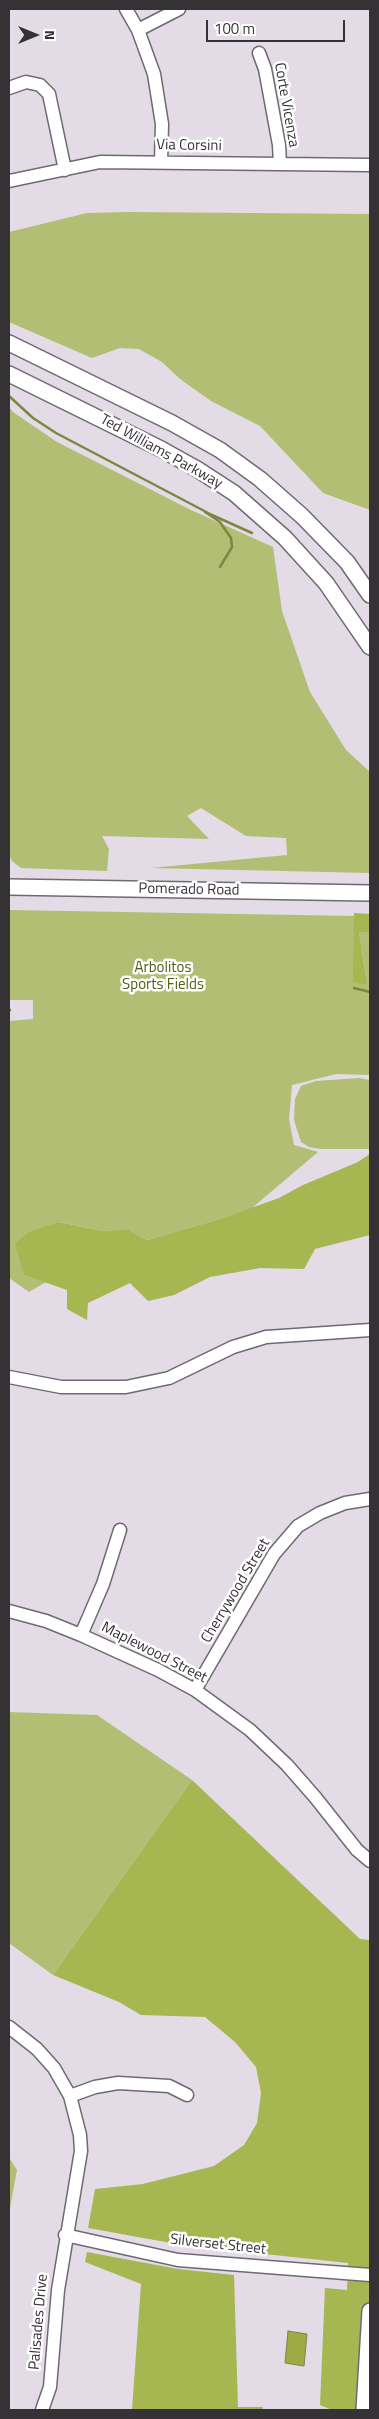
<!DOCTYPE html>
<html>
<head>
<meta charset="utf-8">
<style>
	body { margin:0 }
	#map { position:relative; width:379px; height:2419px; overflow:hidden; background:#e3dbe6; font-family:"Titillium Web",sans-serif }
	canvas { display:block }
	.frame { position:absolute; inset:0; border:10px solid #353236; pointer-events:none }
	.north { position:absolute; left:10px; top:10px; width:50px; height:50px; -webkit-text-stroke:4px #fff; paint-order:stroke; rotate:90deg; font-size:14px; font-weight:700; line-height:20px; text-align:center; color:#353236 }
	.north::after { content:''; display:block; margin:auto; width:18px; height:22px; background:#353236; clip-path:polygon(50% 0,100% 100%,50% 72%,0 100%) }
	.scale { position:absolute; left:206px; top:20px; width:139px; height:22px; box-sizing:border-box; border:2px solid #353236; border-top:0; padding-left:6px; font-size:15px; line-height:18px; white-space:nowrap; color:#353236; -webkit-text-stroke:4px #fff; paint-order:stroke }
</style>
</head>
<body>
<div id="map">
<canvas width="379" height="2419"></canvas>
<div class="frame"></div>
<div class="north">N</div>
<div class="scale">100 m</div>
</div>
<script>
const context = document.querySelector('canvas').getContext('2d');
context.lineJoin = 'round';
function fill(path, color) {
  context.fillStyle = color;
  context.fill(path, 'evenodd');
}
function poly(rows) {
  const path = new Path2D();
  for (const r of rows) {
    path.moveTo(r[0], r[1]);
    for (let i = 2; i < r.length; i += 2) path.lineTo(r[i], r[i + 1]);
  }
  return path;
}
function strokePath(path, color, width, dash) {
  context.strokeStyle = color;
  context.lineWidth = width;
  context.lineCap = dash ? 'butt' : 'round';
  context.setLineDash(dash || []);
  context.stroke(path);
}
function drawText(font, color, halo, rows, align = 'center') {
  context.font = font + ' "Titillium Web",sans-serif';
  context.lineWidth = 5;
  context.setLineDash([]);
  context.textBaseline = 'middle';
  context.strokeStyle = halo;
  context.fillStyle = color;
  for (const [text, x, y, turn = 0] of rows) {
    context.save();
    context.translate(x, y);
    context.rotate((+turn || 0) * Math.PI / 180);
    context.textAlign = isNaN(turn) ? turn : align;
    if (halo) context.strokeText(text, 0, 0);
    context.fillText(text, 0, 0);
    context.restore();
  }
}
fill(poly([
	[128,212,370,214,370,510,323,493,260,426,211,401,180,379,162,362,139,349,120,348,92,358,9,322,9,232,87,213],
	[9,407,13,412,57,442,191,510,273,547,282,611,310,692,346,750,370,772,370,873,151,868,287,855,286,838,246,836,201,808,187,816,209,839,102,836,109,849,107,871,21,868,12,861,9,855],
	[9,910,354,916,367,984,359,932,370,932,370,1075,336,1074,292,1085,289,1119,294,1145,318,1152,252,1208,220,1219,147,1240,127,1229,102,1231,60,1222,24,1275,46,1282,29,1292,9,1278,9,1021,33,1019,33,1000,9,1000],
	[359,1078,370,1080,370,1149,321,1149,309,1147,301,1142,294,1120,295,1099,301,1086,316,1081],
	[9,1712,97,1715,192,1780,53,1975,9,1943],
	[9,2121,10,2159,17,2170,9,2213]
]), '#b1be73');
fill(poly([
	[354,913,370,914,370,932,359,932,367,985,353,982],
	[370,1154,370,1235,315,1249,304,1269,260,1268,210,1277,174,1295,148,1301,130,1283,88,1303,87,1320,67,1309,67,1290,24,1275,15,1244,29,1232,59,1222,102,1231,127,1229,147,1240,220,1219,279,1198,303,1185,358,1162],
	[192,1780,360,1939,370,1940,370,2410,332,2410,320,2405,325,2288,347,2290,348,2263,182,2245,88,2228,95,2189,143,2184,214,2166,244,2145,257,2123,261,2093,256,2067,235,2042,205,2017,141,2015,119,2002,53,1975],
	[87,2252,178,2269,234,2275,238,2407,263,2407,262,2410,132,2410,141,2284,85,2262]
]), '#a6b650');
const water = poly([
	[288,2331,307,2334,304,2366,285,2363,288,2331]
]);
fill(water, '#9cab44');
strokePath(water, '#7d8740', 1);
strokePath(poly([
	[9,396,33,418,56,433,212,515,252,533],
	[205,512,220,522,231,538,232,547,220,567],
	[354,988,370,992],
	[9,1011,10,1010]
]), '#7d8740', 2.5);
const minor = poly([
	[126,9,138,30,154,74,162,124,161,162],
	[138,30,179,9],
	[259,53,265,69,279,145,280,164],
	[9,88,26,82,40,85,49,94,65,170],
	[9,181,100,162,370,165],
	[9,1377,61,1387,126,1387,169,1378,233,1347,266,1337,370,1330],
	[9,1611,46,1621,81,1635,158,1670,195,1690,250,1730,287,1765,315,1797,357,1850,370,1861],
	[81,1635,103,1584,120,1530],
	[195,1690,274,1554,298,1526,320,1513,345,1503,370,1499],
	[9,2027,37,2049,54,2068,70,2096,80,2135,81,2151,58,2290,50,2387,42,2410],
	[70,2096,95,2087,118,2083,169,2086,187,2095],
	[65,2235,178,2260,370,2275]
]);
const major = poly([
	[9,343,172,423,220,450,260,479,302,516,347,562,370,595],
	[9,374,161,449,197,469,234,493,285,538,326,583,370,647],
	[9,887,370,893],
	[364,2410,370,2311]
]);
strokePath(minor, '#706973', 15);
strokePath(major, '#706973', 18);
strokePath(minor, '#fff', 12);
strokePath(major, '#fff', 15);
drawText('15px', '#353236', '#fff', [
	["Corte Vicenza",286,105,80],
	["Via Corsini",189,146,1],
	["Ted Williams Parkway",161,452,29],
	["Pomerado Road",189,890,1],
	["Cherrywood Street",236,1591,-59],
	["Maplewood Street",154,1653,27],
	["Silverset Street",218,2245,6],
	["Palisades Drive",39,2322,-85]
]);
drawText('15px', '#545e14', '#fff', [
	["Arbolitos",163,968],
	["Sports Fields",163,985]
]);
</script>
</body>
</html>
